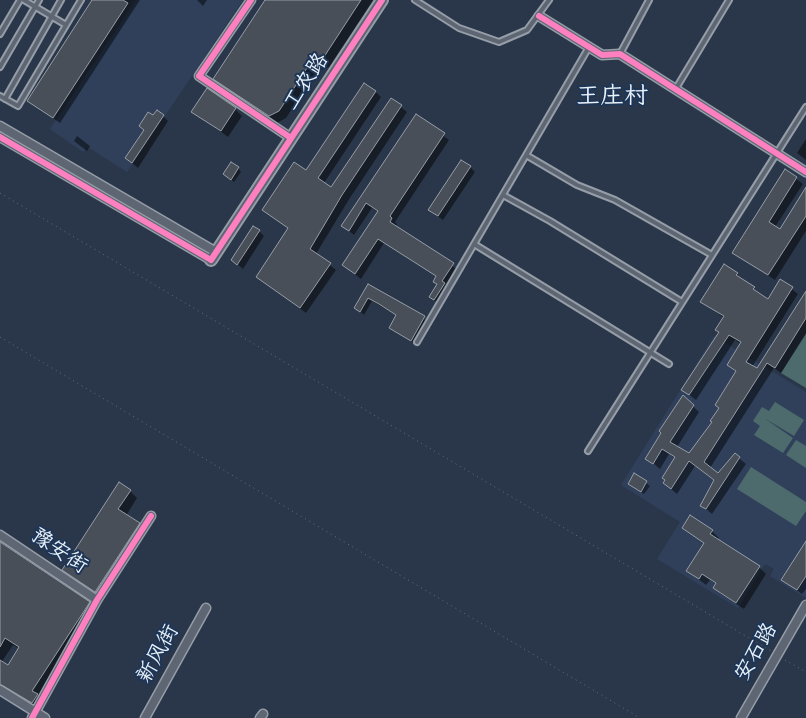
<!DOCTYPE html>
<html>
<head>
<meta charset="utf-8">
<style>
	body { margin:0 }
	canvas { display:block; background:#2a374a }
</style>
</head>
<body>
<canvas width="806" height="718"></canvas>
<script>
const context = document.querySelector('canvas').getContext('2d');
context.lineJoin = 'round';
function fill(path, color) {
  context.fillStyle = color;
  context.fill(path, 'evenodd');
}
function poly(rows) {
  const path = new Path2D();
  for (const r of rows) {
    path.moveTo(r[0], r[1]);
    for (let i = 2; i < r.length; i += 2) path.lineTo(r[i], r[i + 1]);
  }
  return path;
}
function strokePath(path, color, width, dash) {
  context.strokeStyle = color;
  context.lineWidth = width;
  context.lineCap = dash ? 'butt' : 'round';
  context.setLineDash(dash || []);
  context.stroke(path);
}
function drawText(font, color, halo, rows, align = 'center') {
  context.font = font + ' "Indie Flower","LXGW WenKai TC",sans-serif';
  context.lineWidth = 4;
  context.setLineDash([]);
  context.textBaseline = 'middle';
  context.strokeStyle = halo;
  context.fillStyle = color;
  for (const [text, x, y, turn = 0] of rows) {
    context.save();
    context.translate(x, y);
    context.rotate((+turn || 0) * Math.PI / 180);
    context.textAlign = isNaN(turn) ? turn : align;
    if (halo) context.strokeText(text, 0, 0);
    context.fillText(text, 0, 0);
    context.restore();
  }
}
fill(poly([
	[136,0,243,0,127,172,88,147,83,152,50,129],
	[714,336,806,392,806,598,770,576,774,569,765,564,738,608,657,559,680,522,621,485]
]), '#30405a');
fill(poly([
	[806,334,806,388,781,373],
	[775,402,804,420,794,436,764,418,793,438,783,453,754,435,760,426,753,421,762,407,769,411],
	[796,440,806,446,806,468,786,455],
	[751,467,806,502,806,511,796,526,737,489]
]), '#4d6b6d');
fill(poly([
	[94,0,140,0,60,123,29,101],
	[197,0,207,0,203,6],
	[266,0,373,0,329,67,316,72,286,118,277,123,214,78],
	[376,92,381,97,324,183,332,188,392,100,407,112,348,201,316,254,336,270,306,313,257,277,289,229,264,210,306,172],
	[235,109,242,116,228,137,193,111],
	[163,116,168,121,138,168,126,158,154,117],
	[416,116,449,140,395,222,397,224,395,227,458,270,440,305,431,297,438,285,434,282,437,277,384,243,361,279,343,265,378,212,372,208,354,235,343,226],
	[77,136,90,146,87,151,74,141],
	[806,139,806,160,797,153],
	[470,167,475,172,443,220,430,210],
	[238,168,241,172,234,182,228,177],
	[786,171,803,184,775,227,780,230,806,190,806,231,775,280,734,253],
	[259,231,264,236,243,269,233,260],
	[737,274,742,281,768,300,781,281,798,294,752,367,757,370,806,294,806,333,781,373,774,368,710,468,718,474,735,455,746,464,712,514,702,505,715,481,695,466,677,494,664,483,675,458,669,454,660,469,647,458,683,397,699,412,677,447,689,455,714,422,737,373,728,365,741,344,735,340,696,400,683,390,720,333,724,318,702,301],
	[369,286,429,322,415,344,390,328,397,316,372,301,364,315,356,308],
	[635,475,650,486,644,494,633,487],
	[130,491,137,498,126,516,146,531,103,598,64,570],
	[683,528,712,531,719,538,717,540,759,567,766,574,744,609,721,594,714,587,716,584,710,580,706,585,688,571,705,544],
	[0,542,96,610,40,709,11,692,0,688],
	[13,645,20,649,8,667,1,663],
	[806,545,806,589,802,594,783,580]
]), '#0007');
const building = poly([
	[92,0,123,0,128,3,53,118,27,101,92,0],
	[265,0,361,0,322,60,309,65,279,111,269,116,213,79,265,0],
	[364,83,376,91,318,178,331,187,391,98,402,105,342,195,310,249,331,263,300,308,256,277,288,228,262,210,294,162,306,170,364,83],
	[207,88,236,108,221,131,191,112,207,88],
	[157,110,164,115,132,163,125,158,144,130,139,126,148,112,153,115,157,110],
	[416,114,445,133,390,216,392,218,390,222,454,263,442,281,445,283,434,300,429,297,437,284,433,282,436,276,378,239,355,274,342,265,378,211,366,203,349,231,341,226,416,114],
	[461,160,471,166,438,216,428,210,461,160],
	[231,162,239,167,231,180,223,174,231,162],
	[785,169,797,177,769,222,780,229,806,187,806,216,768,275,732,253,785,169],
	[253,226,260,230,237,265,231,260,253,226],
	[724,264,738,273,736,275,755,287,753,289,768,299,780,279,793,287,746,362,757,368,806,291,806,318,775,368,767,363,704,462,718,473,735,453,740,457,706,509,700,506,714,480,689,461,671,489,663,483,665,480,662,478,675,457,662,449,653,464,645,459,661,433,659,431,683,395,694,405,670,442,689,453,712,422,710,421,719,408,715,405,736,371,727,365,741,342,729,335,689,395,681,390,719,332,715,330,724,316,700,302,724,264],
	[368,284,425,316,411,341,389,328,396,315,379,304,368,298,360,312,354,308,368,284],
	[634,473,647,481,641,492,628,484,634,473],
	[119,482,131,490,118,509,140,523,95,592,62,570,119,482],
	[690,515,713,530,710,534,760,566,736,603,713,588,716,583,702,574,699,579,686,571,704,543,682,528,690,515],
	[806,541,806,576,797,590,781,580,806,541],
	[0,542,90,602,32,691,38,694,32,703,0,684,0,660,8,665,19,647,5,638,0,647,0,542]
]);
fill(building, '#494f59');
strokePath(building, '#959da7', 1);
const lane = poly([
	[24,0,66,25],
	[415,0,459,28,499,42,527,30,549,0],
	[0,34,20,0],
	[620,54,649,0],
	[0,67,39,0],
	[675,90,729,0],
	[0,96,18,106,81,0],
	[5,99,61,0],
	[526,155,577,185,615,200,712,255],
	[503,195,550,221,682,302],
	[474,244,669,364],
	[417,342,589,47],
	[588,451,806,107]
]);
const street = poly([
	[251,0,199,76,291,138],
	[539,16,602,55,620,54,806,172],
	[0,126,216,252],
	[0,137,211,260],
	[0,535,97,600],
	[0,690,45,718],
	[32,718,97,600,151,516],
	[145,718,206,608],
	[260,718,263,714],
	[741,718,806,605]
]);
const secondary = poly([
	[211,260,382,0]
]);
strokePath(lane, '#959da7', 8);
strokePath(street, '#959da7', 11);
strokePath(secondary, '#959da7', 14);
strokePath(poly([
	[0,193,771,651],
	[0,337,640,718],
	[785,660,806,672]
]), '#656d78', 1, [1, 4]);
strokePath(lane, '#5d6672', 4);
strokePath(street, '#5d6672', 8);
strokePath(secondary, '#5d6672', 10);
strokePath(poly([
	[251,0,199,76,291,138],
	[539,16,602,55,620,54,806,172],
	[0,137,211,260,382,0],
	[32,718,97,600,151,516]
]), '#ff80c0', 6);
drawText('21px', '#e8f1f8', '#1d3557', [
	["工农路",308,83,-57],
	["豫安街",58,553,34],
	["安石路",758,653,-60],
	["新风街",160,655,-61]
]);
drawText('24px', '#e8f1f8', '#1d3557', [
	["王庄村",612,99]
]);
</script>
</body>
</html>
